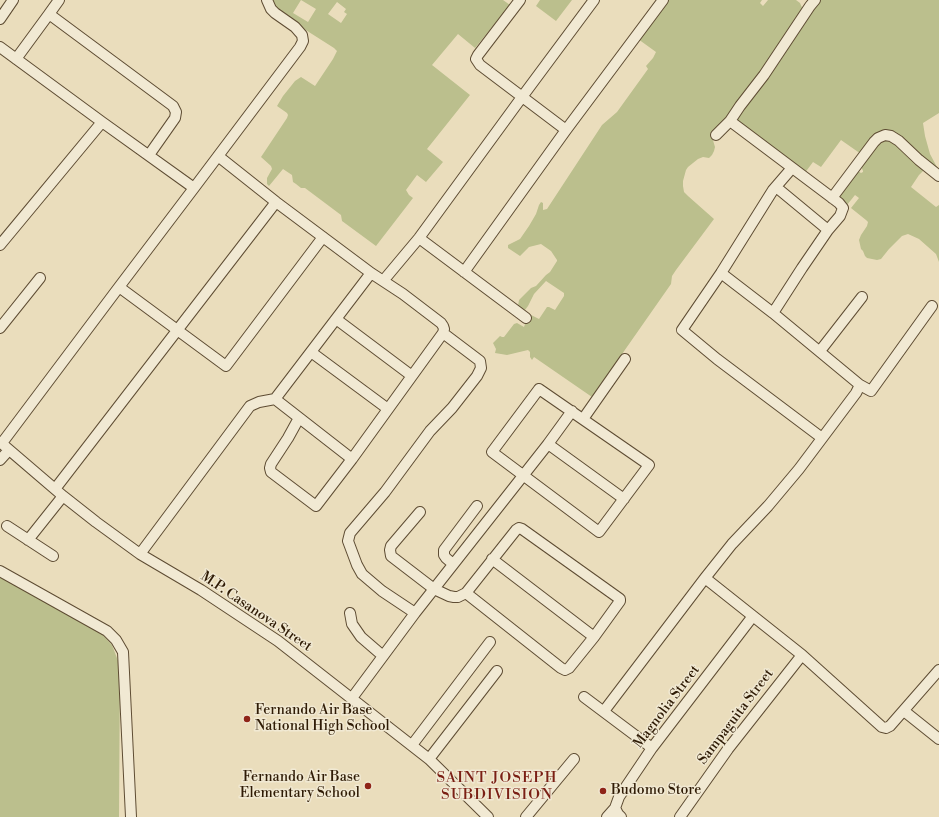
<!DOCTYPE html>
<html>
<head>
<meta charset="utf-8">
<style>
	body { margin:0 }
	canvas { display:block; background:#eaddbc }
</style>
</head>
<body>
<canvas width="939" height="817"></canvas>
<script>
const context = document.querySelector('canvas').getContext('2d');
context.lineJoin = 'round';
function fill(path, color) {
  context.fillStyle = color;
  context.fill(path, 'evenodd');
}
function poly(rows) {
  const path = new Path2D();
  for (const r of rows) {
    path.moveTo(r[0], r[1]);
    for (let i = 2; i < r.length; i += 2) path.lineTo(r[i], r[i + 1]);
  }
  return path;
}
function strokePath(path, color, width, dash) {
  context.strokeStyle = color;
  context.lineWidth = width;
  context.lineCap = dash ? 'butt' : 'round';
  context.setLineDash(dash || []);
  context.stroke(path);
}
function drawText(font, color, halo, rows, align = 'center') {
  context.font = font + ' "Libre Bodoni",serif';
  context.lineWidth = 3;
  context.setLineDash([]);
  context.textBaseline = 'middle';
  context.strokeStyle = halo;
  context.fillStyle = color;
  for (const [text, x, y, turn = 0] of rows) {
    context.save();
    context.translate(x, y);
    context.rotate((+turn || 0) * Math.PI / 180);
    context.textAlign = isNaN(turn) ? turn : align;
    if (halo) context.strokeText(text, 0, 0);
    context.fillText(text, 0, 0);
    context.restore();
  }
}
fill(poly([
	[271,0,301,0,293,13,308,22,316,9,301,0,503,0,510,5,475,48,458,34,432,65,470,95,427,149,443,162,426,182,417,175,406,190,409,195,413,198,376,246,342,221,341,215,305,188,301,188,296,184,293,182,292,175,283,169,269,186,267,184,267,178,272,169,271,166,261,157,287,118,288,115,287,113,277,106,283,96,295,81,301,77,315,86,333,59,337,51,334,48,290,20,277,9],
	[337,2,346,9,344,12,347,14,341,23,328,14],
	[540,0,572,0,556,21,536,6],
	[666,0,762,0,760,3,763,6,768,0,796,0,800,3,803,10,759,77,712,135,712,137,715,147,714,151,712,155,709,158,703,157,698,159,688,167,686,170,683,181,683,186,684,192,688,196,714,219,711,223,676,270,672,276,671,284,592,397,534,357,532,360,530,357,530,352,528,350,507,355,495,353,496,349,493,343,500,336,502,337,504,337,514,324,517,323,524,327,525,324,531,315,539,319,547,307,549,307,555,310,564,296,564,293,546,281,534,294,528,306,525,310,520,308,518,306,519,300,531,288,536,286,546,275,550,272,557,261,557,260,551,251,541,244,529,247,520,256,508,248,508,245,520,239,529,226,536,214,539,205,541,202,543,203,543,210,547,209,602,125,617,112,648,69,646,66,653,58,656,52,638,39],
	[819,0,939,0,939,113,923,123,925,136,930,154,938,169,890,133,861,154,841,140,821,167,813,162,804,174,737,121,737,119],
	[889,138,924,170,919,175,911,187,936,207,939,205,939,262,936,254,919,239,908,234,902,236,889,249,881,259,877,260,867,258,865,256,863,251,861,249,859,240,861,235,867,226,868,222,866,220,851,208,859,198,855,195,847,205,836,195,858,171,861,173,863,172,863,171,861,166,874,146],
	[0,577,101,633,112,645,120,666,119,817,0,817]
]), '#bbbf8d');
const minor = poly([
	[520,0,478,55,476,59,480,65,566,130],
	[49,14,59,0],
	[0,19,13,0],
	[0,47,102,122,194,188],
	[16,59,49,14,173,106,176,112,175,118,149,155],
	[730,121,839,203,843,208,840,216,828,230,802,268,773,313],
	[716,135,730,121,740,106,764,75,810,6,815,0],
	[218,156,276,202,371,273,403,294,441,323,443,326,444,329,443,333,352,459,316,506,271,472,270,468,271,464,288,438,299,418],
	[792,168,773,190,721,273,682,330,717,359,822,438],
	[776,187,828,230],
	[832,198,874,142,878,138,885,135,891,136,899,141,919,160,939,176],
	[419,238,526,318],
	[0,245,102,122],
	[464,272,566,130,663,0],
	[721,273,773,313,860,385,871,391,932,306],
	[383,281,419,238,522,97,594,0],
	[119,287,226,366,323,237],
	[336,319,412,376],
	[0,328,40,278],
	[820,351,862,297],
	[311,352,388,409],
	[539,389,649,465,599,532,492,452,539,389],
	[275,399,352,459],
	[583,419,625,359],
	[0,442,63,496,96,522,140,554,201,590,278,641,429,759,488,817],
	[2,443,119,287,194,188,300,47,303,41,302,35,295,27,275,13,271,9,267,0],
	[548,444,624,499],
	[0,460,9,450],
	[55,489,276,202],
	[420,512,391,546,390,550,391,556,434,589,449,596,454,597,458,597,466,593,516,530,519,528,522,529,620,599,620,601,594,637,569,668,565,670,561,668,466,593],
	[7,526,53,556],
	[28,540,63,496],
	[140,554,250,406,259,402,275,399,371,273],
	[492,559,594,637],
	[453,564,446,558,444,555,444,550,477,506],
	[0,571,107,631,116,640,123,652,131,817],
	[705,578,802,655,882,727,886,728,890,726,939,670],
	[350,613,352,624,361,637,383,656],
	[415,613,382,591,362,574,357,565,348,541,350,533,385,492,430,431,452,408,477,376,481,368,480,361,443,333],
	[584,697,652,748],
	[352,698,415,613,548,444,572,411],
	[604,711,705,578,732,544,768,506,799,469,856,393,860,385],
	[904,711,939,739],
	[412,745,490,642],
	[429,759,497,671],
	[615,808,618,814,621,817],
	[526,817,574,759],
	[607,817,615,808,619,797,652,748,753,616],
	[680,817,728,749,802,655]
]);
strokePath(minor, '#5e4c33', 12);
strokePath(minor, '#f1e9d3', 10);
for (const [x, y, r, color] of [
	[247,719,4,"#8f2418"],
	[368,786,4,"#8f2418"],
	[603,791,4,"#8f2418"]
]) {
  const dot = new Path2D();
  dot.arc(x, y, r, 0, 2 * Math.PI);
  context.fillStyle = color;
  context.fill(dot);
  strokePath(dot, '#f1e9d3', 1.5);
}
drawText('14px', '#2f1b05', '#f1e9d3', [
	["M.P. Casanova Street",256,612,34],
	["Magnolia Street",667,707,-53],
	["Sampaguita Street",736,717,-53]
]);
drawText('14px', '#2f1b05', '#f1e9d3', [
	["Fernando Air Base",255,711],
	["National High School",255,727],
	["Fernando Air Base",360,778,"right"],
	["Elementary School",360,794,"right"],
	["Budomo Store",611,791]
], 'left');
context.letterSpacing = '1px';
drawText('15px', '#7a1f14', '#f1e9d3', [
	["SAINT JOSEPH",497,778],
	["SUBDIVISION",497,795]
]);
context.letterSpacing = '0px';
</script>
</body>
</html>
